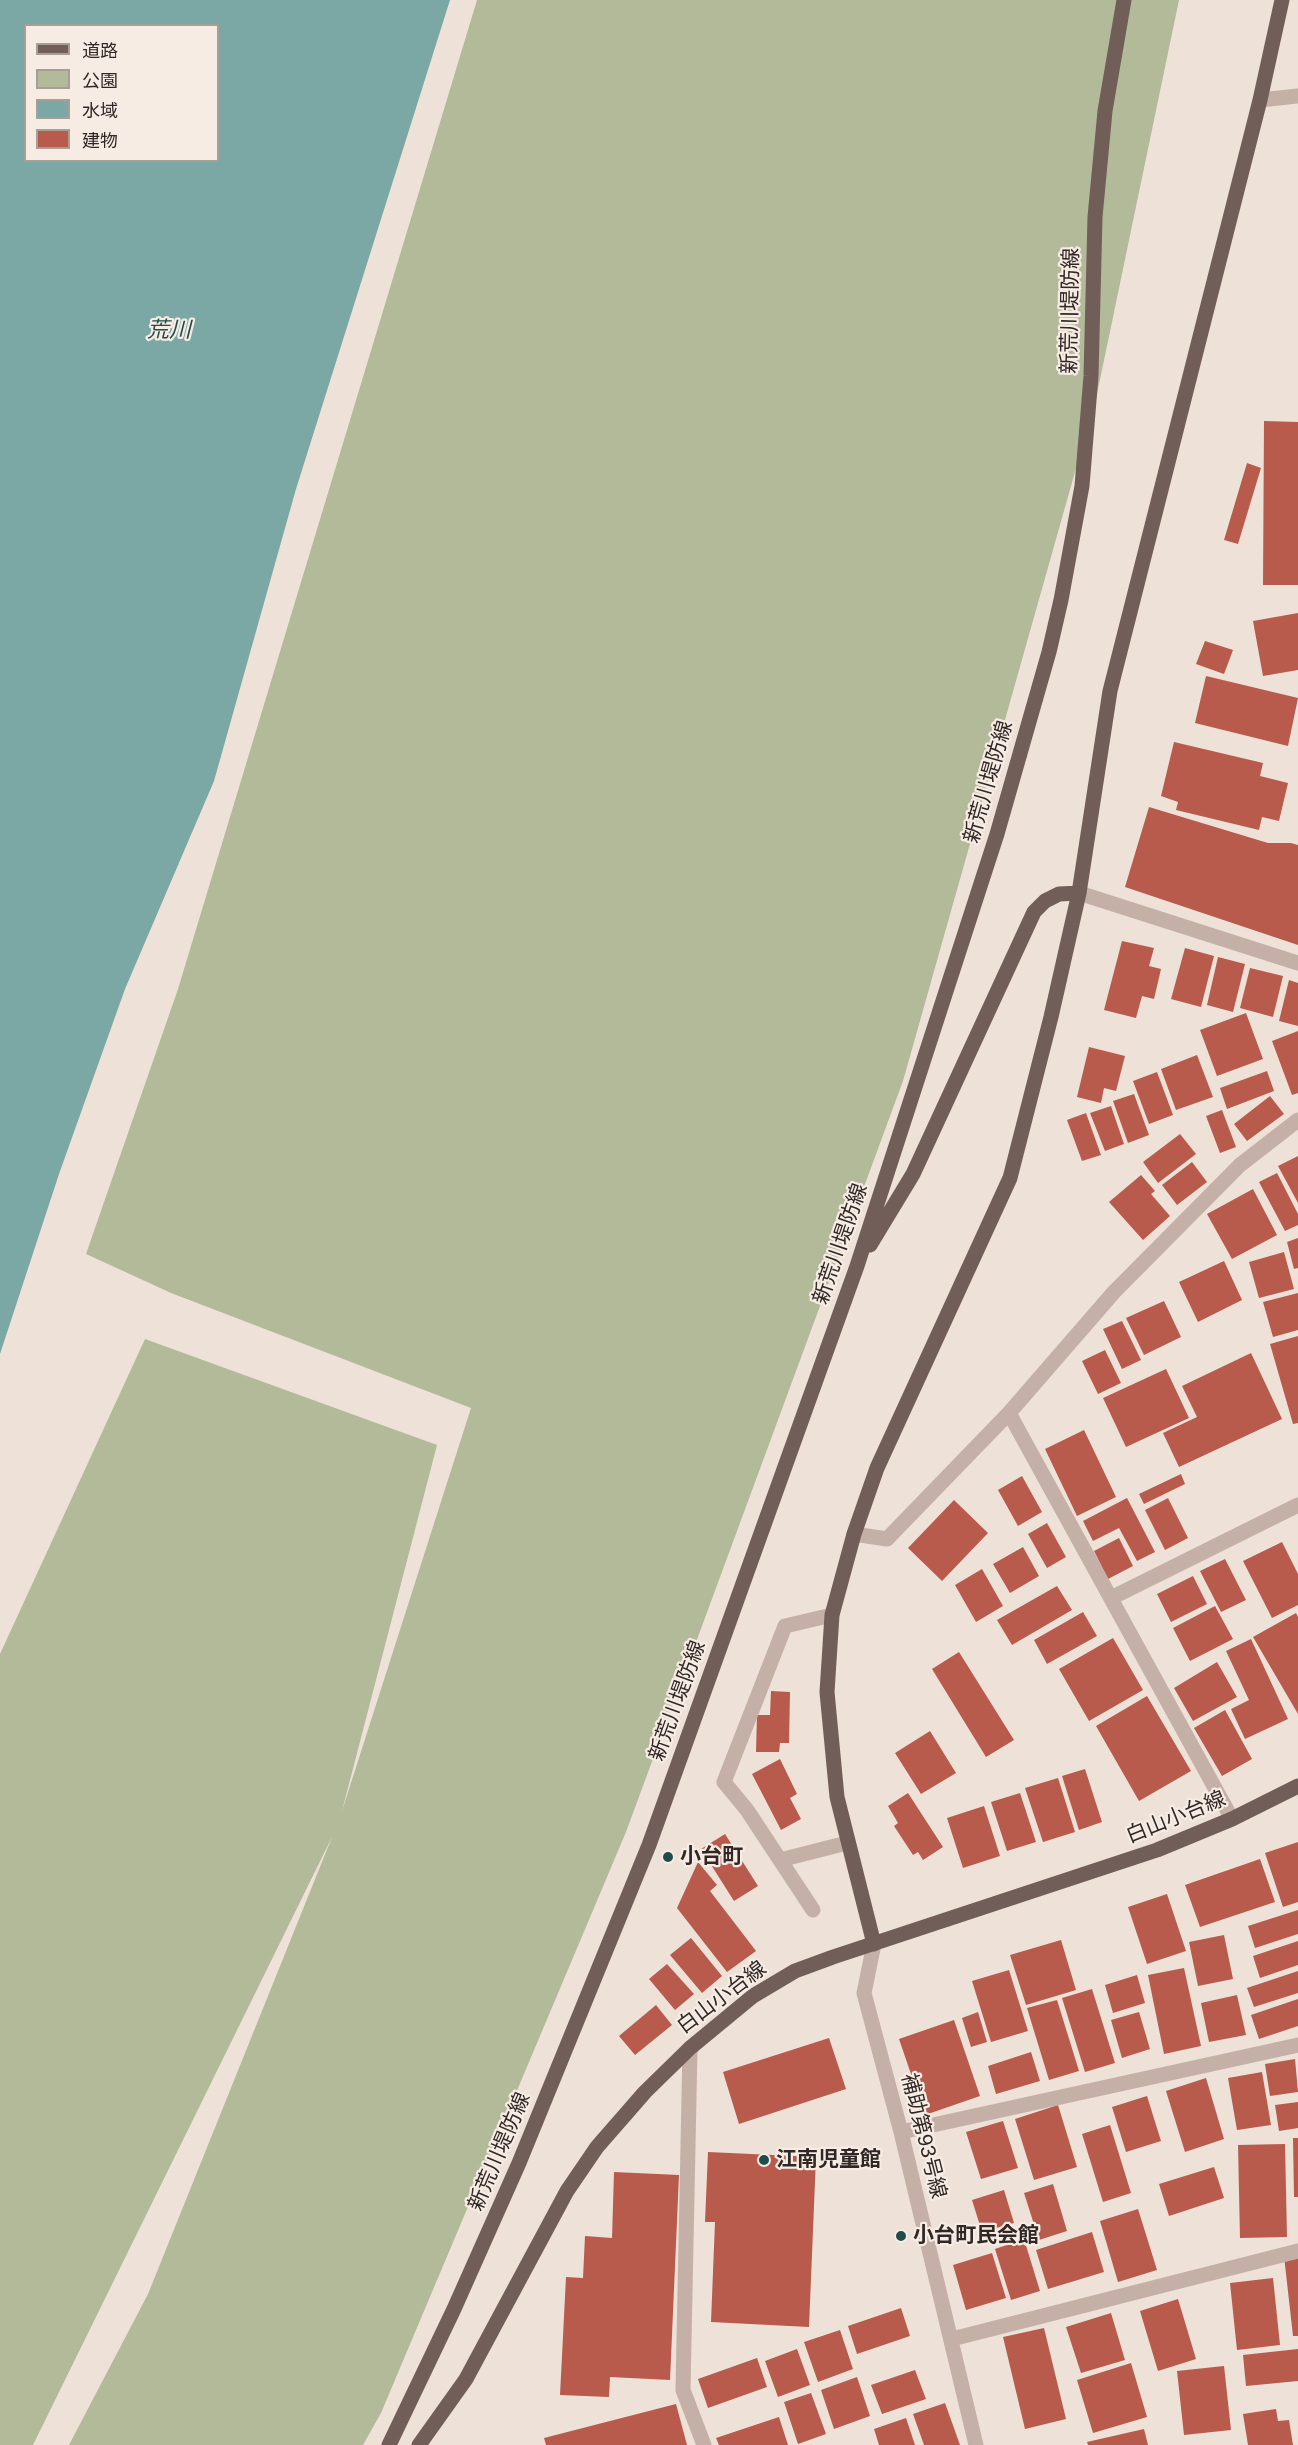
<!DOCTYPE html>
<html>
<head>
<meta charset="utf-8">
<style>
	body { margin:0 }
	#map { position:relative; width:1298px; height:2445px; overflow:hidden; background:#ede1d8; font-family:Arial,"Noto Sans JP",sans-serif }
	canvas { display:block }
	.legend { position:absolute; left:24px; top:24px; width:195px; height:138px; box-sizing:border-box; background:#f6ece4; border:2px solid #a79e98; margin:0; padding:8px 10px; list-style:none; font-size:18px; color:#312826 }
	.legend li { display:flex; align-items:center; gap:12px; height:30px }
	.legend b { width:30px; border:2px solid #a79e98 }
</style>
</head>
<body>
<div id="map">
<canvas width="1298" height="2445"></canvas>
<ul class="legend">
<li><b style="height:8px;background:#715e58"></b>道路</li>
<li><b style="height:16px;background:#b3ba9a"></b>公園</li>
<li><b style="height:16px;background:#7ba7a4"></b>水域</li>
<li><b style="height:16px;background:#b85a4c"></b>建物</li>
</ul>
</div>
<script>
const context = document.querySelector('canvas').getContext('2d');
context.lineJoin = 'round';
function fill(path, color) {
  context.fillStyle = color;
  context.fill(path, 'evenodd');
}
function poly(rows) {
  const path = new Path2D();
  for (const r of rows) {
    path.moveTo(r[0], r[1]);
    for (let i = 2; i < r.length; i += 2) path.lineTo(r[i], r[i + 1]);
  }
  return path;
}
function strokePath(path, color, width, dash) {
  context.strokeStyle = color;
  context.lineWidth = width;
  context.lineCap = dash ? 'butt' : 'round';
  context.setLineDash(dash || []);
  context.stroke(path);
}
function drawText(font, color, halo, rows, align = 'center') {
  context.font = font + ' Arial,"Noto Sans JP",sans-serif';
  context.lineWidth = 4.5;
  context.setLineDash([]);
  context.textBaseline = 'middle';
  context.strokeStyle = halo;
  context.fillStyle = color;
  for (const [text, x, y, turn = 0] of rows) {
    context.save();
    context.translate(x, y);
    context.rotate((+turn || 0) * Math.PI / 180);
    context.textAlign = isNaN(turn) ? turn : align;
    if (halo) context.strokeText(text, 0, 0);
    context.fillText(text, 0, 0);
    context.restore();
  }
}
fill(poly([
	[477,0,1179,0,1097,394,903,1081,626,1832,381,2413,363,2445,69,2445,148,2294,332,1837,33,2445,0,2445,0,1654,145,1339,437,1445,342,1811,471,1408,171,1293,86,1254,178,989]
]), '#b3ba9a');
fill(poly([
	[0,0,450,0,296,489,214,781,125,989,59,1174,0,1354],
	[26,26,218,26,218,160,26,160]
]), '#7ba7a4');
fill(poly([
	[1264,421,1298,422,1298,585,1263,585],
	[1247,463,1261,468,1238,544,1224,540],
	[1298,613,1298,670,1263,676,1253,621],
	[1205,641,1233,650,1224,674,1196,664],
	[1206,676,1298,698,1288,746,1195,723],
	[1174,742,1263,763,1260,776,1288,783,1279,821,1262,817,1259,830,1176,810,1178,802,1161,796],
	[1149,807,1268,843,1291,843,1298,845,1298,945,1125,887],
	[1122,941,1154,948,1149,966,1161,969,1154,999,1142,996,1136,1018,1104,1010],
	[1185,948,1214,956,1201,1007,1171,999],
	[1218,957,1245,964,1233,1012,1207,1005],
	[1250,968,1283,976,1273,1017,1240,1008],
	[1289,980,1298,983,1298,1026,1279,1021],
	[1246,1013,1263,1059,1217,1076,1200,1030],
	[1298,1031,1298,1093,1292,1095,1272,1041],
	[1089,1047,1125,1056,1116,1091,1104,1088,1101,1103,1077,1097],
	[1197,1055,1213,1097,1176,1110,1161,1069],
	[1267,1071,1274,1091,1227,1109,1220,1088],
	[1157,1072,1173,1115,1149,1124,1133,1081],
	[1134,1094,1149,1135,1128,1143,1113,1101],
	[1270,1096,1284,1114,1247,1141,1234,1124],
	[1111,1106,1124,1144,1105,1151,1090,1113],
	[1222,1110,1236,1147,1220,1153,1206,1116],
	[1086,1113,1101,1155,1082,1161,1067,1120],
	[1180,1134,1196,1154,1158,1183,1143,1162],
	[1298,1156,1298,1203,1278,1166],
	[1192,1162,1207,1182,1177,1205,1162,1185],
	[1277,1173,1298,1214,1298,1225,1285,1231,1259,1182],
	[1141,1175,1155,1191,1151,1194,1170,1216,1143,1240,1109,1202],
	[1253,1189,1277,1235,1232,1259,1207,1214],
	[1298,1238,1298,1268,1294,1269,1287,1242],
	[1284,1252,1294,1289,1259,1298,1249,1262],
	[1224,1261,1242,1300,1198,1322,1179,1282],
	[1298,1293,1298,1330,1273,1337,1263,1302],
	[1164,1301,1181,1337,1144,1355,1126,1318],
	[1122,1321,1141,1360,1122,1369,1103,1329],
	[1298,1336,1298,1423,1293,1424,1270,1344],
	[1105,1350,1121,1383,1098,1394,1082,1361],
	[1251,1353,1282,1419,1179,1467,1163,1433,1197,1417,1182,1386],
	[1166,1369,1189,1418,1126,1447,1103,1398],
	[1084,1430,1116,1497,1077,1516,1045,1449],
	[1181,1474,1185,1484,1144,1504,1139,1494],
	[1022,1476,1042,1512,1018,1526,998,1490],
	[1127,1498,1155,1552,1137,1561,1119,1528,1093,1541,1083,1521],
	[1168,1498,1188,1538,1165,1550,1145,1510],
	[954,1500,988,1533,942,1581,908,1548],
	[1047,1523,1066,1557,1047,1568,1028,1534],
	[1119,1538,1133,1566,1108,1579,1094,1551],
	[1282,1542,1298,1574,1298,1605,1272,1618,1243,1561],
	[1023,1547,1039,1576,1010,1593,993,1564],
	[1225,1559,1246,1600,1221,1612,1200,1571],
	[982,1569,1003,1606,976,1622,955,1585],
	[1193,1576,1207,1604,1171,1622,1157,1594],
	[1057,1586,1072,1610,1012,1645,997,1620],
	[1215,1606,1233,1639,1190,1661,1173,1628],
	[1083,1612,1097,1636,1047,1664,1034,1640],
	[1296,1613,1298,1617,1298,1714,1253,1637],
	[1113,1638,1143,1690,1089,1721,1059,1669],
	[1251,1639,1288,1719,1245,1739,1231,1709,1249,1700,1226,1651],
	[959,1652,1014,1740,986,1757,932,1669],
	[1217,1662,1237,1697,1193,1721,1174,1688],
	[771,1691,790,1692,789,1743,780,1743,779,1752,756,1752,757,1715,770,1715],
	[1147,1696,1191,1771,1139,1801,1096,1726],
	[1225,1710,1252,1759,1222,1776,1194,1728],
	[930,1731,956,1773,921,1794,895,1753],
	[780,1759,797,1794,790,1798,801,1819,781,1830,752,1774],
	[1085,1769,1102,1822,1079,1830,1062,1776],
	[1058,1778,1075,1832,1043,1842,1025,1788],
	[908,1793,943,1847,923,1860,918,1852,913,1855,894,1826,898,1823,888,1806],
	[1020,1793,1036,1842,1007,1851,991,1802],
	[984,1806,1000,1856,963,1868,947,1818],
	[725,1834,758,1886,734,1901,701,1849],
	[1298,1842,1298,1902,1283,1907,1265,1853],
	[1260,1859,1275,1902,1200,1927,1185,1885],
	[698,1862,717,1885,710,1891,756,1951,727,1972,677,1908],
	[1167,1894,1186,1951,1147,1964,1128,1907],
	[1298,1910,1298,1934,1255,1948,1248,1926],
	[1224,1935,1233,1979,1198,1986,1189,1942],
	[691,1938,722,1976,702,1993,670,1955],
	[1061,1940,1076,1990,1026,2005,1010,1955],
	[1298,1941,1298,1965,1260,1978,1253,1956],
	[667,1964,694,1994,675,2010,649,1979],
	[1184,1968,1201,2046,1164,2054,1148,1975],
	[1009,1970,1028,2031,991,2042,972,1981],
	[1298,1971,1298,1993,1254,2007,1247,1988],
	[1137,1975,1145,2003,1113,2013,1105,1985],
	[1092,1989,1115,2063,1085,2072,1062,1998],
	[1237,1995,1246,2035,1209,2042,1201,2003],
	[1298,1999,1298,2026,1259,2039,1251,2015],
	[1057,2000,1079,2071,1049,2080,1027,2008],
	[656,2005,672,2025,635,2055,619,2036],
	[978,2012,987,2042,971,2047,962,2018],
	[1139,2012,1150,2049,1122,2058,1111,2020],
	[954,2020,980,2096,925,2115,899,2039],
	[829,2038,846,2089,739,2124,723,2072],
	[1031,2052,1040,2081,996,2094,988,2066],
	[1295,2059,1298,2092,1270,2096,1265,2064],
	[1262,2072,1271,2125,1237,2130,1228,2078],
	[1206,2078,1224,2139,1185,2152,1166,2091],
	[1147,2096,1161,2141,1126,2152,1112,2107],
	[1298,2102,1298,2128,1279,2131,1275,2105],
	[1058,2105,1077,2167,1034,2180,1015,2119],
	[1003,2121,1018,2168,981,2179,966,2132],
	[1110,2125,1131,2193,1103,2202,1082,2134],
	[1293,2138,1298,2138,1298,2197,1294,2197],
	[1285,2144,1287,2237,1240,2238,1238,2145],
	[708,2152,816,2157,809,2327,711,2322,715,2222,705,2222],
	[1214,2167,1224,2198,1169,2216,1159,2184],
	[614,2172,679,2175,670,2380,610,2377,609,2397,560,2395,566,2277,583,2278,585,2236,612,2238],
	[1053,2184,1067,2231,1039,2240,1024,2193],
	[1004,2190,1014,2223,982,2232,972,2200],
	[1138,2209,1157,2270,1118,2282,1100,2221],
	[1092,2232,1104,2272,1048,2289,1036,2250],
	[1024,2239,1040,2291,1011,2300,995,2249],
	[992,2253,1006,2298,966,2310,953,2265],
	[1298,2254,1298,2336,1293,2336,1284,2256],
	[1273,2278,1280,2345,1237,2350,1230,2283],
	[1178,2299,1196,2359,1158,2371,1140,2311],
	[901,2308,910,2336,857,2354,848,2326],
	[1111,2313,1125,2360,1081,2373,1066,2327],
	[1044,2328,1066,2419,1025,2429,1003,2337],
	[840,2330,853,2369,818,2382,804,2342],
	[797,2349,810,2385,778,2397,765,2361],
	[1298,2349,1298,2381,1246,2386,1243,2355],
	[757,2358,767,2387,708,2408,698,2379],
	[1131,2363,1147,2417,1093,2433,1077,2380],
	[1224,2366,1231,2430,1184,2435,1177,2371],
	[915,2370,926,2399,882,2414,871,2385],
	[857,2377,870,2416,834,2429,821,2390],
	[811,2393,826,2434,798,2444,784,2402],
	[945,2403,960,2445,924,2445,913,2414],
	[676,2404,687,2445,546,2445,544,2438],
	[1276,2409,1278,2421,1289,2420,1293,2445,1248,2445,1243,2414],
	[779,2417,788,2445,719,2445,716,2438],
	[906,2418,915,2445,879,2445,874,2429],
	[1144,2429,1148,2445,1088,2445,1087,2442]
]), '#b85a4c');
strokePath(poly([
	[1260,100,1298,96],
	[1079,893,1298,963],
	[1009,1413,1232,1819],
	[854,1534,887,1539,1009,1413,1114,1292,1240,1165,1298,1120],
	[1111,1598,1298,1505],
	[780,1860,847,1843],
	[813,1910,747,1810,724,1782,785,1626,832,1615],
	[874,1944,864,1993,901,2132,976,2445],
	[690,2048,683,2390,704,2445],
	[901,2132,1298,2045],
	[952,2339,1298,2251]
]), '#c4b0a6', 15);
strokePath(poly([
	[870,1245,913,1174,1034,912,1045,901,1059,894,1079,893],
	[874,1944,837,1797,827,1692,832,1615,854,1534,877,1468,1010,1178,1051,1017,1079,893,1110,691,1260,100,1282,0],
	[389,2445,454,2309,519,2163,649,1845,857,1266,997,834,1049,652,1061,600,1082,486,1091,376,1095,217,1105,111,1124,0],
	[419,2445,466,2379,567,2191,597,2147,645,2092,690,2048,753,1996,795,1971,833,1957,1157,1850,1232,1819,1298,1786]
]), '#715e58', 15);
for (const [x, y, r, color] of [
	[668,1857,6,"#204d4b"],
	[764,2160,6,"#204d4b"],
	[901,2236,6,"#204d4b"]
]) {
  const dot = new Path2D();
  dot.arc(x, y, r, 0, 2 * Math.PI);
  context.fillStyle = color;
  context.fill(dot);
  strokePath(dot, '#f6ece4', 2);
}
drawText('21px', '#312826', '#f6ece4', [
	["新荒川堤防線",1071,311,-89],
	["新荒川堤防線",989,782,-74],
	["新荒川堤防線",841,1244,-71],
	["新荒川堤防線",678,1701,-70],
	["白山小台線",1176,1818,-22],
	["白山小台線",722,1998,-37],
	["補助第93号線",923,2136,76],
	["新荒川堤防線",500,2152,-67]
]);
drawText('bold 21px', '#312826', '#f6ece4', [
	["小台町",680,1857],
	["江南児童館",776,2160],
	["小台町民会館",913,2236]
], 'left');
drawText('italic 22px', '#204d4b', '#f6ece4', [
	["荒川",169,331]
]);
</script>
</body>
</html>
